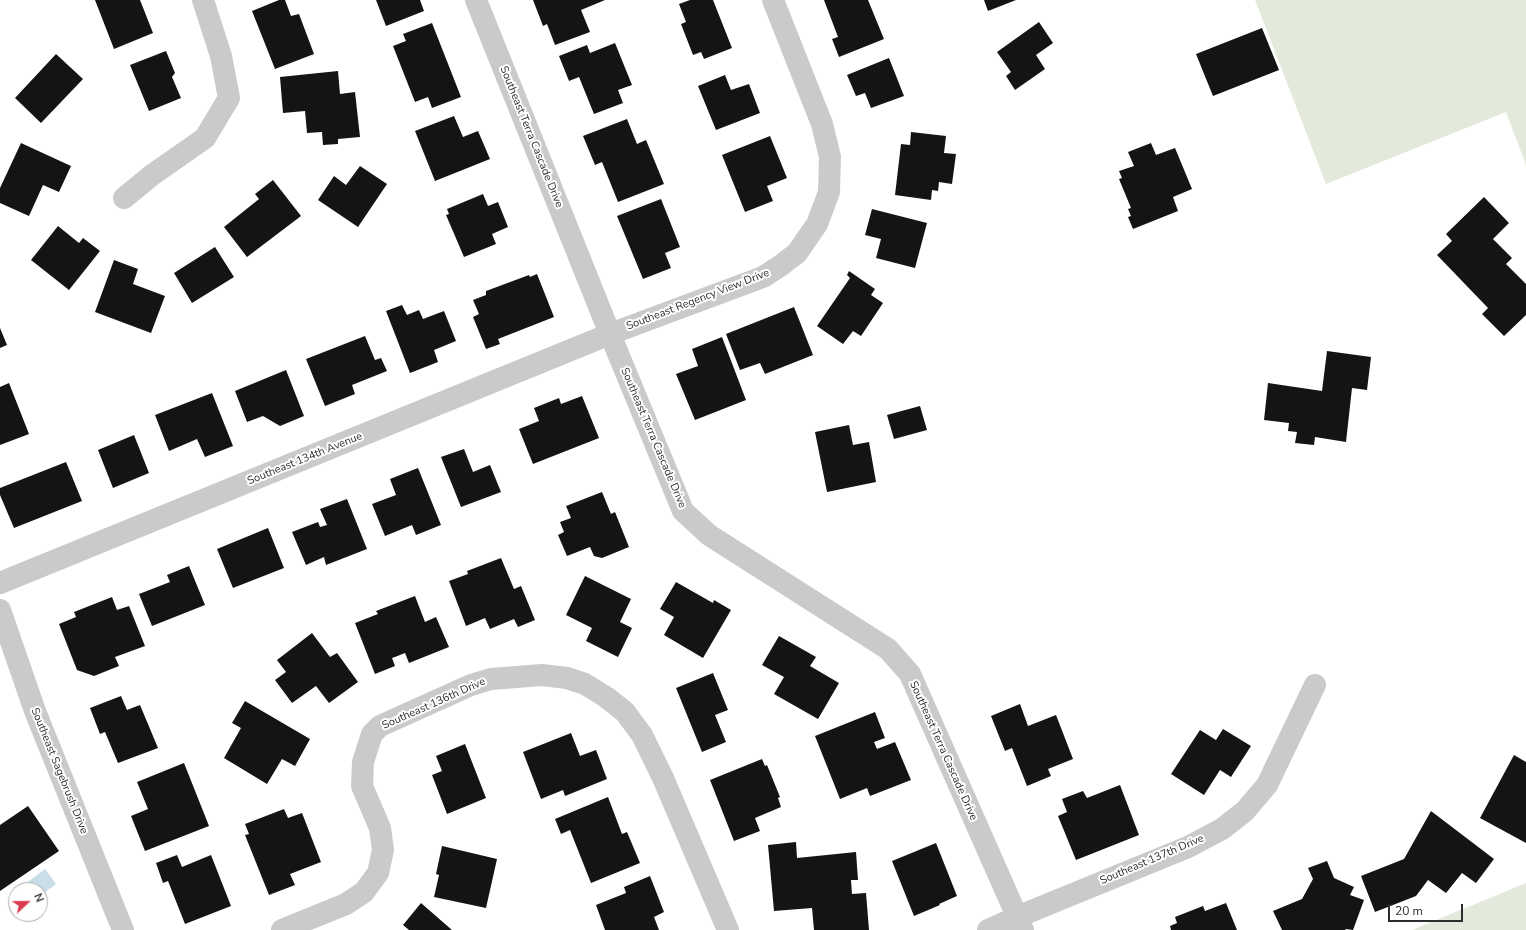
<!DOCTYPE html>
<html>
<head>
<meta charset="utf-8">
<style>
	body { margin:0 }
	#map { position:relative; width:1526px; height:930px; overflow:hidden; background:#fff; font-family:"Nunito Sans",sans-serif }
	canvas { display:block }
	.north { position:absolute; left:8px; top:882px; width:40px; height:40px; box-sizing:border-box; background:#fff; border:1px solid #ababab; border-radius:50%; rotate:68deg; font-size:11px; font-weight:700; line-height:16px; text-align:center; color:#2d2d2d }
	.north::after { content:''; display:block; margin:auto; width:14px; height:18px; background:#da3a4d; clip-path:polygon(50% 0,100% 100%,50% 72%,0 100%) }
	.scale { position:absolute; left:1388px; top:904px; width:75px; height:18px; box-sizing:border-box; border:2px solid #2d2d2d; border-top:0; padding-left:5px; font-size:12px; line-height:14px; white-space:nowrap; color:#2d2d2d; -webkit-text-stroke:3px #fff; paint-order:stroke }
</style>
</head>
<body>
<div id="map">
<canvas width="1526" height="930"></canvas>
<div class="north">N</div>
<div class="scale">20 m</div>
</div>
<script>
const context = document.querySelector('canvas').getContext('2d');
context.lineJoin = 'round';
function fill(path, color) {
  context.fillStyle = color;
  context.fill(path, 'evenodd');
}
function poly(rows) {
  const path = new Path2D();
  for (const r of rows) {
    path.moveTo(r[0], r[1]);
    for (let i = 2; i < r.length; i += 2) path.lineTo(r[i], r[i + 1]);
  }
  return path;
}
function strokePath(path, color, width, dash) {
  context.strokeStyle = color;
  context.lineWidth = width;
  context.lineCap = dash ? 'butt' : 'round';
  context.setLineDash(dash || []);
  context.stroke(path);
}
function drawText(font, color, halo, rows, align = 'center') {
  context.font = font + ' "Nunito Sans",sans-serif';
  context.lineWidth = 4;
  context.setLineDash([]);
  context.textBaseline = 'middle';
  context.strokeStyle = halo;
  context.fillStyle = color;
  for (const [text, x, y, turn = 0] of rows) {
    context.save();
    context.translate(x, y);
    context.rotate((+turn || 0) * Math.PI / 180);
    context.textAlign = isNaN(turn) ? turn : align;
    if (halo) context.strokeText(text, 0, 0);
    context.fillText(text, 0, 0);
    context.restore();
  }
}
fill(poly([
	[1255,0,1526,0,1526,165,1506,112,1326,184],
	[1526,883,1526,930,1412,930]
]), '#e4eadb');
fill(poly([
	[45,869,56,884,40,896,40,890,17,890]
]), '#c9dee9');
fill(poly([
	[95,0,140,0,153,33,114,49],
	[279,0,285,0,291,16,299,14,314,54,275,69,252,11],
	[376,0,420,0,424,11,386,26],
	[533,0,605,0,581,10,590,32,555,45,547,24,543,26],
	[690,0,713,0,732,48,704,59,701,52,693,55,681,24,686,22,679,4],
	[824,0,868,0,884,39,839,57,832,39,838,37],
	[984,0,1016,0,988,11],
	[1039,22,1053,43,1036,55,1045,69,1015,90,1006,76,1011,72,997,52],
	[432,23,461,97,432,108,428,97,415,102,393,46,406,41,403,34],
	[1262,28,1279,70,1213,96,1196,54],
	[615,43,632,85,618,90,623,103,594,114,579,77,569,81,559,56,587,45,590,53],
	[166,51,175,73,172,77,181,98,149,111,130,65],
	[56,54,83,79,41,123,15,98],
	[889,58,904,96,871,108,865,93,856,96,847,75],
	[338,71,340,94,355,92,360,137,338,139,338,144,323,145,322,132,307,133,305,111,283,113,280,77],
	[725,75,731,90,749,84,760,113,716,130,698,86],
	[454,116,463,137,478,131,490,159,435,181,415,131],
	[627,119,637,144,646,140,664,184,618,202,602,162,595,165,583,136],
	[911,132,946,136,944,153,956,154,952,184,939,182,938,191,932,190,931,200,895,195,901,144,910,145],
	[770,136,787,178,767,186,773,201,745,212,722,155],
	[21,143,71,166,59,192,43,185,29,216,0,203,0,188],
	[1151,143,1156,155,1175,148,1192,189,1173,197,1178,211,1133,229,1128,217,1131,216,1128,209,1131,208,1119,179,1122,178,1119,171,1134,166,1128,152],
	[360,166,387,184,358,227,318,200,334,176,346,185],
	[273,180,301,216,247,257,224,227,259,199,255,194],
	[483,194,488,206,498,202,508,227,492,234,496,244,464,257,446,215,449,214,447,209],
	[1484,197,1509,223,1493,239,1512,258,1506,264,1526,284,1526,315,1504,336,1482,314,1488,308,1437,255,1452,241,1446,234],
	[661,199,680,247,665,253,671,268,643,279,617,216],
	[872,209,927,223,915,268,876,258,881,239,865,235],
	[58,226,79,243,83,238,100,251,69,290,31,260],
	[215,247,234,277,192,303,174,273],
	[114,260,138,269,133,284,165,296,151,333,95,312],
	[849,271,875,289,871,295,883,303,861,336,853,331,843,344,817,326,850,278,847,275],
	[537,274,554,317,498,339,500,344,486,349,473,317,479,314,473,300,486,295,486,291,529,275,530,277],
	[402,305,407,315,419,310,423,319,444,311,456,341,434,350,438,362,410,373,386,311],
	[794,307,813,355,765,374,760,363,740,370,726,334],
	[0,328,7,345,0,348],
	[365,336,375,360,381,358,387,371,352,385,355,394,325,406,306,359],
	[722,337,746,400,695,420,676,374,698,366,692,349],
	[1327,351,1371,357,1367,390,1352,388,1346,442,1315,437,1314,445,1295,443,1297,432,1288,431,1289,423,1264,420,1268,383,1322,391],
	[286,370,304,416,280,426,263,416,247,422,235,391],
	[9,383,29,434,0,445,0,387],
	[212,393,233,446,205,457,197,439,169,451,155,415],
	[582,396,599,438,533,464,519,429,539,421,534,408,559,398,561,404],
	[920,406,927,430,894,439,887,415],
	[849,425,853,445,869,442,876,482,827,492,815,432],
	[134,435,149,473,113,488,98,450],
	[464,449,473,472,490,465,501,492,461,507,441,457],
	[66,462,82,501,14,528,0,495,0,488],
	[418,468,441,525,416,535,412,525,385,536,372,504,396,495,390,479],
	[602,492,611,514,615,512,629,547,602,558,594,556,590,547,567,556,558,535,564,532,560,522,571,518,566,506],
	[347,499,367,549,326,565,324,557,306,565,292,532,318,522,320,527,327,525,320,509],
	[268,528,284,568,233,588,217,549],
	[501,558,514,589,521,586,535,620,518,627,514,619,490,629,485,618,466,626,449,581,468,574,467,571],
	[189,566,205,605,152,626,139,594,170,582,167,575],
	[585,576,631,599,620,622,632,628,618,657,586,641,592,628,566,615],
	[676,582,713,603,714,600,731,610,703,658,664,635,674,617,660,609],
	[415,596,425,622,436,617,449,647,409,663,405,653,395,657,392,658,395,666,375,674,355,623,378,614,376,611],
	[112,597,117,610,129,606,145,646,115,657,119,666,94,676,77,670,59,624,76,617,74,612],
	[312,633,330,657,337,653,358,682,329,703,316,686,292,703,275,680,286,672,277,660],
	[779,636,816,657,810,666,839,683,818,719,774,694,784,677,762,665],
	[713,673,728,710,715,715,726,742,702,752,676,688],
	[121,696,127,710,140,705,158,748,118,763,105,732,100,734,90,708],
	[245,701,310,739,295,766,282,759,267,784,224,758,241,728,232,723],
	[1020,704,1028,726,1056,715,1073,759,1048,769,1051,776,1027,786,1012,748,1005,751,991,716],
	[875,712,885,738,874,742,877,749,895,742,911,780,870,796,867,788,840,799,815,736],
	[1223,729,1251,746,1231,777,1220,770,1204,795,1171,774,1200,730,1216,740],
	[571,733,580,756,596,750,607,779,565,796,563,790,541,799,523,752],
	[465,744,486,798,447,814,432,775,442,771,436,756],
	[1514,755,1526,762,1526,843,1480,818],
	[762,759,765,766,767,765,780,797,778,798,781,807,755,818,760,831,734,841,710,780],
	[184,763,209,826,145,851,131,816,148,809,137,782],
	[1120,785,1139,835,1076,860,1058,816,1067,812,1062,799,1083,791,1087,798],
	[608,797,622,834,627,832,640,863,591,883,570,830,561,834,555,819],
	[28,806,59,851,0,891,0,825],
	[284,809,288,818,302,813,321,862,290,874,295,885,269,895,245,835,249,834,245,824],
	[1431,811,1494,859,1476,883,1462,873,1446,893,1428,880,1416,896,1375,912,1361,876,1404,859],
	[796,842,797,858,856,852,858,880,851,880,852,894,866,893,869,930,814,930,812,908,774,911,768,845],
	[936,843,957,896,939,904,940,905,914,916,892,861],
	[442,846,497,859,486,908,434,897,439,875,436,874],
	[177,855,182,867,211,855,231,906,185,924,168,881,163,883,156,863],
	[1327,861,1334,878,1354,887,1350,895,1364,900,1353,930,1346,929,1345,930,1282,930,1273,911,1302,899,1313,879,1308,868],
	[650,876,664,912,654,917,659,930,605,930,596,905,626,893,624,887],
	[421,903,452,930,409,930,403,925],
	[1226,903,1237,930,1171,930,1170,926,1177,923,1175,917,1203,906,1205,911]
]), '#141414');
strokePath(poly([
	[476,0,610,334,683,511,709,535,888,649,910,674,1023,930],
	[124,198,152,175,205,138,229,98,221,56,203,0],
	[0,583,610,334,763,277,780,266,797,253,817,224,829,192,830,157,822,124,773,0],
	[0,610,35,711,123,930],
	[282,930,346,904,364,892,378,873,383,850,380,828,362,786,363,762,372,734,380,726,471,685,491,679,542,675,567,678,585,684,606,697,625,712,642,735,663,778,728,930],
	[988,930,1017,917,1188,847,1222,829,1245,811,1267,785,1315,685]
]), '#cacaca', 22);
drawText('11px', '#2d2d2d', '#fff', [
	["Southeast Terra Cascade Drive",531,137,68],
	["Southeast Regency View Drive",698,300,-21],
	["Southeast Terra Cascade Drive",653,438,67],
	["Southeast 134th Avenue",305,459,-22],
	["Southeast 136th Drive",434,704,-24],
	["Southeast Terra Cascade Drive",943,751,66],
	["Southeast Sagebrush Drive",59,771,68],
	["Southeast 137th Drive",1152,860,-23]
]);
</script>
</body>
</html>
